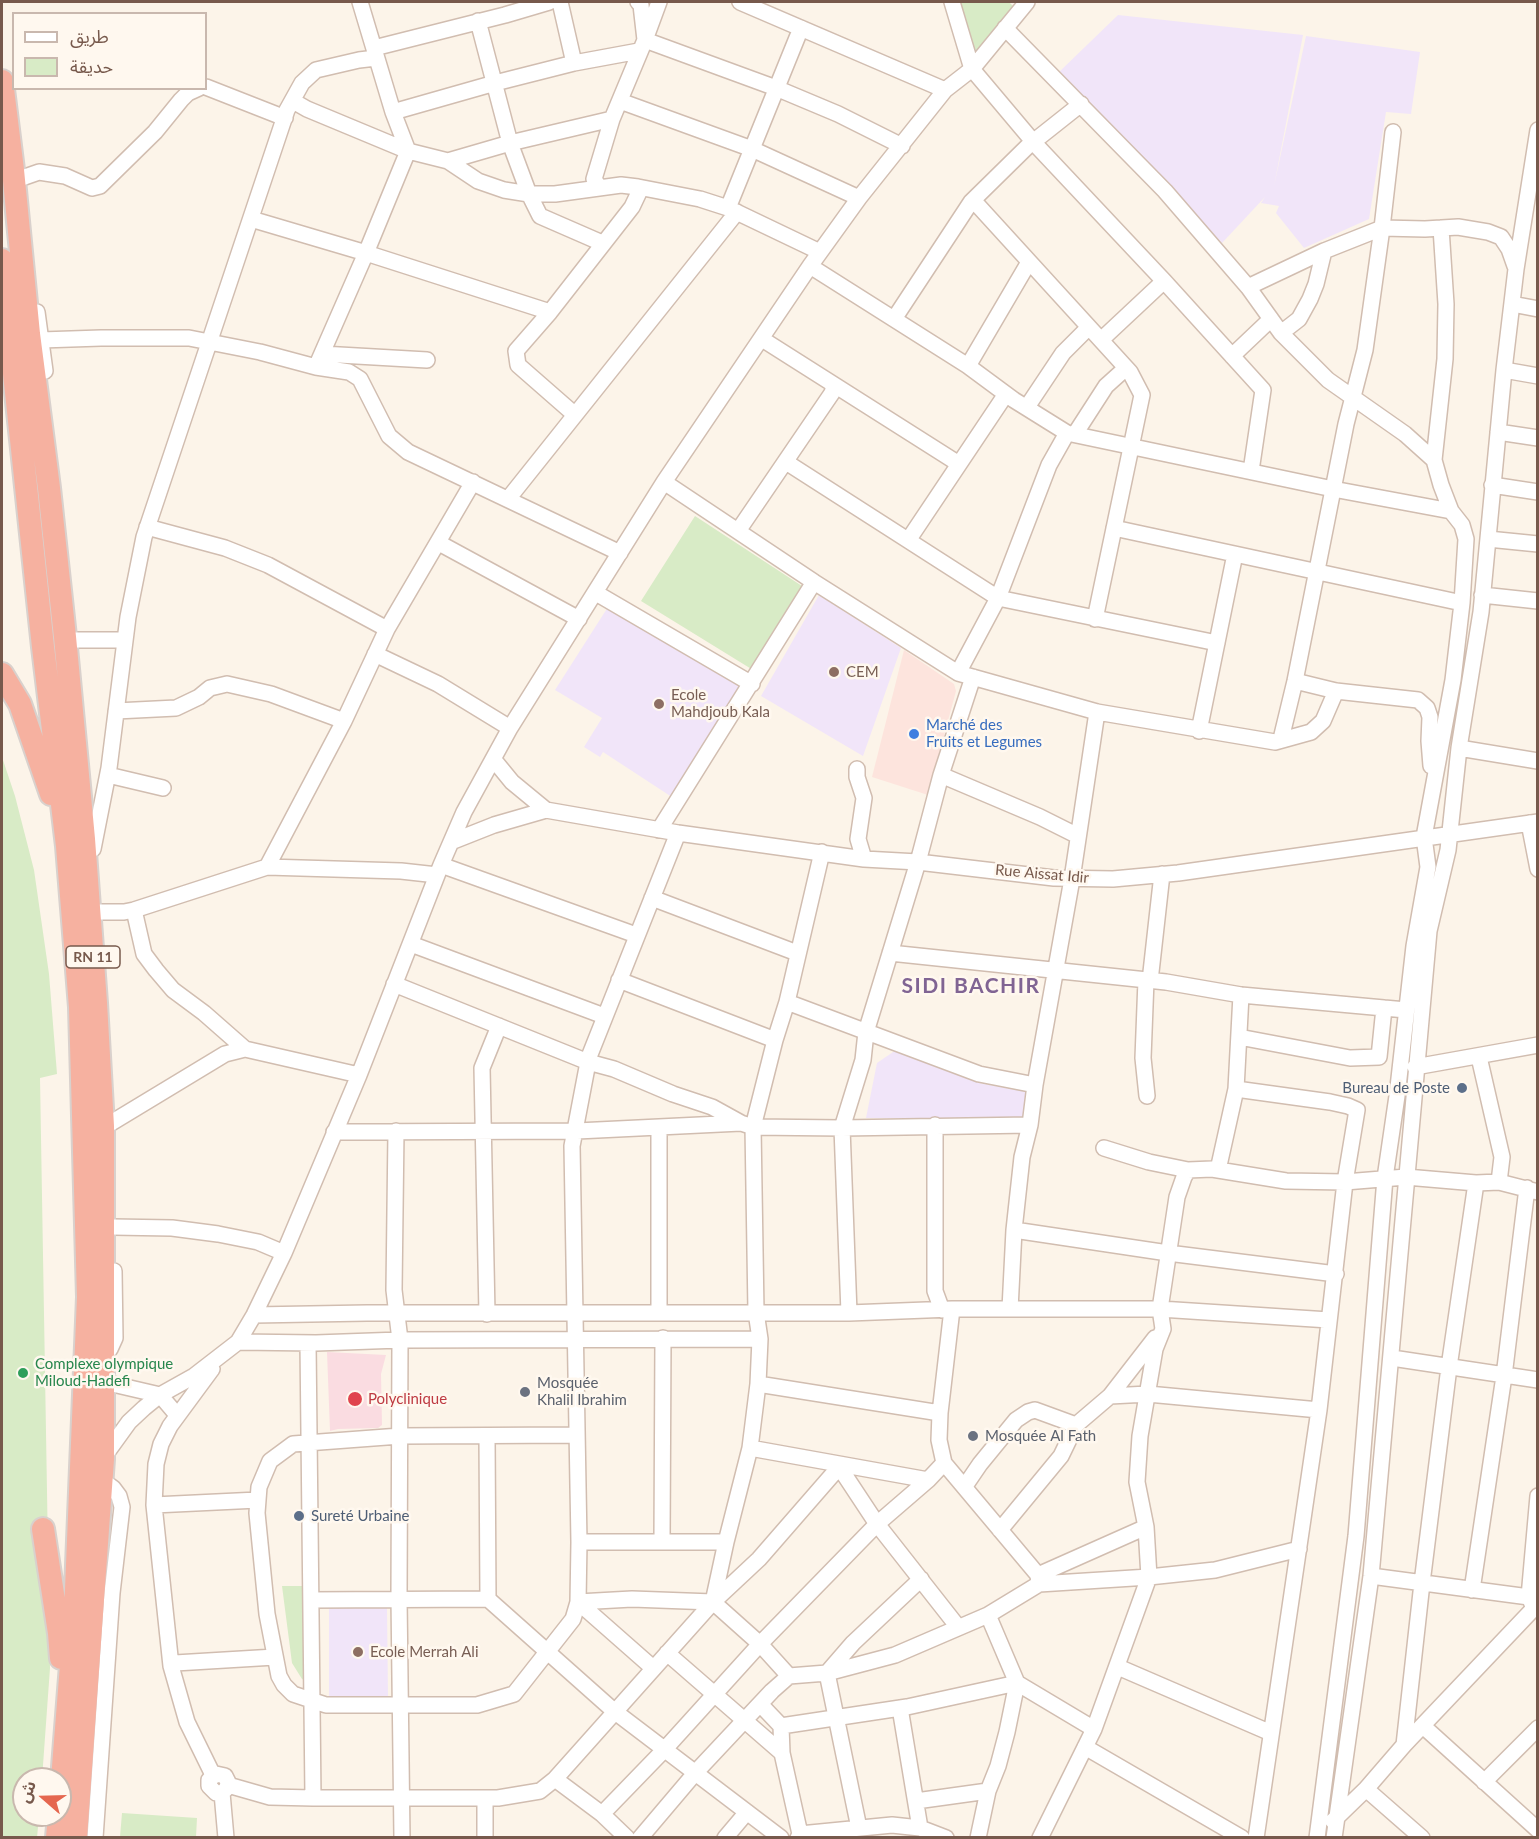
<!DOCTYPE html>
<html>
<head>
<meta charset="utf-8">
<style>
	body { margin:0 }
	#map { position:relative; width:1539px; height:1839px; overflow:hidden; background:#fcf4e9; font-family:Lato,"Noto Sans Arabic",sans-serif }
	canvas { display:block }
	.frame { position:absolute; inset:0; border:3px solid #77594c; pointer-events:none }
	.legend { position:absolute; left:12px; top:12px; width:195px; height:78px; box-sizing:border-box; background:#fff8ef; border:2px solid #c9b8ae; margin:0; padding:8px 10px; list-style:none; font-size:18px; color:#77594c }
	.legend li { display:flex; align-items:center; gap:12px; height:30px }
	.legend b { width:30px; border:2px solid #c9b8ae }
	.north { position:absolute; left:12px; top:1767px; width:60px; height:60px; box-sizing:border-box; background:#fff8ef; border:2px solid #c9b8ae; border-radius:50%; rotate:290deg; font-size:16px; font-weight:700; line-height:24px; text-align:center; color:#77594c }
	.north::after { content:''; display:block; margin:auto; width:21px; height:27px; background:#e5674f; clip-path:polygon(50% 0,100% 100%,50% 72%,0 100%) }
</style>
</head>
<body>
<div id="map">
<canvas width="1539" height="1839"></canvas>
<div class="frame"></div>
<ul class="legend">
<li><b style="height:8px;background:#fff"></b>طريق</li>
<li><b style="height:16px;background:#d8ebc6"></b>حديقة</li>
</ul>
<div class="north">ش</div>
</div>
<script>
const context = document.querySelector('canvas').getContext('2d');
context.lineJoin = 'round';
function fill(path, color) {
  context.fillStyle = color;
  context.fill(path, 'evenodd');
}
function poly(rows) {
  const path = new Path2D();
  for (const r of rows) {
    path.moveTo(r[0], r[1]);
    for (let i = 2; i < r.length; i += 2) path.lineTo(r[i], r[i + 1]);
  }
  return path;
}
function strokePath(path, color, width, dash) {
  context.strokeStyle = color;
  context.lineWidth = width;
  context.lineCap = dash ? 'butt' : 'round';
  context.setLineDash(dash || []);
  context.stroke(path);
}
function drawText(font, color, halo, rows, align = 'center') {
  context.font = font + ' Lato,sans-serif';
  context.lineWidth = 5;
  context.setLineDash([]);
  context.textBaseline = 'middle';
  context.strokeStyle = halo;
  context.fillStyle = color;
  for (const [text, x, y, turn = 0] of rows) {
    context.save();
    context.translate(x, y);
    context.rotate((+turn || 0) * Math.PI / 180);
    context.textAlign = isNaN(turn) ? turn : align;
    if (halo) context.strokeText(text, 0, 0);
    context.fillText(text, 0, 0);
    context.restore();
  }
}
fill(poly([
	[904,650,954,684,956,691,928,795,872,777]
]), '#fde4dd');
fill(poly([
	[1118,15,1303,35,1274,186,1306,36,1420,52,1411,114,1386,112,1369,219,1304,248,1276,213,1279,206,1261,203,1265,197,1222,243,1057,74],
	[819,595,901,648,863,756,761,696],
	[608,607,747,690,678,801,603,752,600,757,584,747,602,718,555,690],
	[896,1050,979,1083,1027,1092,1031,1115,1022,1119,866,1118,877,1063],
	[387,1607,388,1697,329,1698,329,1608]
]), '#f1e5f9');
fill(poly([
	[327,1352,386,1355,381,1374,382,1425,378,1428,338,1429,330,1431]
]), '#fadce1');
fill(poly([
	[958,2,1009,2,1014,7,973,58],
	[695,516,802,586,753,670,641,601],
	[2,757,15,796,34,870,49,974,57,1074,40,1078,50,1668,42,1779,24,1779,24,1815,39,1815,37,1838,2,1837],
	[282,1586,307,1586,309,1682,302,1679,292,1663],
	[122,1813,197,1818,196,1837,120,1837]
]), '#d8ebc6');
const minor = poly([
	[360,2,393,112,408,151,448,161,478,181,504,190,529,194,555,194,621,185,638,187,700,199,728,208,820,252],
	[560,2,574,63],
	[659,2,645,40,776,88,838,114,902,146],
	[740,2,945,90],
	[952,2,972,69,1036,145,1164,281,1263,390,1251,471],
	[478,21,510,143,529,194,540,216,602,243],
	[1005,28,1165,191,1248,287,1324,251,1382,228,1393,132],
	[374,48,505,15,549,2],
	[206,87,285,118],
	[293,101,307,109,408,151,366,253,316,367],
	[620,101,752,149,859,198],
	[393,112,495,83,574,63,639,51],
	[448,161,510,143,612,119],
	[19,179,39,172,65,176,92,188,100,186,155,132,181,100,188,93,199,88],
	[599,187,594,179,612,119,645,40,641,5,638,2],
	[973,200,1130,372,1142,395,1095,619],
	[728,208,801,28],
	[251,219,366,253,550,312],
	[810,266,968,366,1014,400,1067,433,1333,489,1451,511],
	[1248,287,1281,333,1328,380,1405,434,1434,460,1441,485,1451,511,1462,525,1466,539,1462,603,1453,680,1424,837,1428,867,1414,946,1397,1096,1385,1178,1356,1536,1317,1838],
	[1512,304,1538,309],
	[37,312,45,371],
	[894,319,971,202,1028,146,1081,104],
	[1281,333,1299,319,1310,299,1316,284,1324,251],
	[762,339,959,464],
	[41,340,101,338,189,338,260,352,316,367,349,372,360,379,389,436,408,452,620,553],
	[1101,340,1164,281],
	[322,354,427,360],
	[1232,356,1271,319],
	[968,366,1029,262],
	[1504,370,1538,376],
	[1027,407,1063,353,1089,327],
	[574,414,518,365,516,351,550,312,632,207,641,188],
	[1498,432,1538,438],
	[1075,434,1106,386,1126,368],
	[1434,460,1445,359,1446,304,1441,228],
	[786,462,998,598,1217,643],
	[664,482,814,582,958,673,1097,712,1275,742,1311,732,1323,721,1336,691],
	[1492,485,1538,492],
	[508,499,737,212],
	[147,527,225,548,268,565,387,629],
	[1114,528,1462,603],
	[738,531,832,393,834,385],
	[909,539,1006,394],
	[1488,539,1538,544],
	[439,543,579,619],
	[596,593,752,684],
	[1482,595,1538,601],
	[74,640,125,640],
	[375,654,438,684,510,728],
	[958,673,998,598,1049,465,1067,433],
	[1295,681,1336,691,1418,700,1427,708,1430,717,1429,741,1431,766],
	[116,711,176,708,199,697,210,688,227,684,271,694,344,721],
	[1199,731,1235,554],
	[1281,739,1295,681,1346,424,1365,350,1382,228,1425,229,1458,227,1488,232,1501,237,1509,249,1515,266],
	[1459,748,1538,761],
	[494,760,512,782,546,810],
	[857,769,857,777,864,798,858,839,864,859],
	[108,775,163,788],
	[941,775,1040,817,1078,836],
	[1529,823,1538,869],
	[659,830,814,582],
	[451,842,494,825,546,810,678,833,864,859,918,862,1054,878,1113,879,1178,873,1538,822],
	[93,849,109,768,128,617,144,537,287,110,302,83,316,70,359,60,376,58],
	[441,865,636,935],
	[267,867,344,721,387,629,473,482],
	[652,898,797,953],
	[134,910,144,954,156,970,173,990,204,1013,245,1049],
	[100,912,124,912,134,910,267,867,401,871,437,875],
	[411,944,604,1016],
	[890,953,1166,982,1241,995,1406,1010],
	[619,980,775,1040],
	[1146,980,1143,1058,1147,1096],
	[1150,981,1162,874],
	[394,984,588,1062,614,1069,673,1094,712,1107,741,1123],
	[787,1002,979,1074,1035,1085],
	[1239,1037,1350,1058,1379,1057,1384,1008],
	[1479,1057,1502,1157,1499,1182],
	[1415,1067,1538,1045],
	[1236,1089,1330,1102,1348,1106,1357,1110,1345,1182,1319,1410,1256,1838],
	[111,1123,225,1054,245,1049,359,1075],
	[935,1125,935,1291,942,1310],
	[659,1127,659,1313],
	[396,1131,394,1290,400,1340,399,1598,402,1838],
	[334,1132,577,1131,741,1123,753,1127,842,1128,1030,1125],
	[1104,1148,1149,1162,1188,1170,1212,1169,1286,1181,1345,1182,1406,1177,1476,1183,1499,1182,1538,1192],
	[1218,1170,1236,1089,1241,995],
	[113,1227,172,1228,218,1234,258,1242,284,1253],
	[1014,1230,1168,1253,1336,1274],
	[1010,1309,1014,1230,1022,1157,1030,1125,1035,1085,1072,879,1097,712],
	[849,1313,842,1128,863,1060,866,1032,918,862,941,775,973,677],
	[487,1314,482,1068,499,1026],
	[254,1315,367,1313,849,1313,952,1309,1160,1309,1329,1320],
	[238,1342,316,1343,400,1340,760,1339],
	[308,1343,313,1798],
	[103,1352,110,1349,115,1338,114,1271],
	[1392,1358,1538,1380],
	[212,1369,170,1426,161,1444,156,1464,154,1505,171,1666,187,1722,213,1775],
	[104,1382,160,1395,177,1415],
	[758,1384,940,1413],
	[1110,1396,1148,1394,1319,1410],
	[575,1435,400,1436,293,1444,270,1461,259,1487,257,1513,267,1614,279,1676,284,1685,293,1694,326,1705,477,1705,514,1694,573,1619,578,1602,579,1542,572,1146,589,1057,678,833],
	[487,1436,488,1599,614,1711,781,1838],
	[750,1448,928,1480],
	[103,1458,129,1422,144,1408,160,1395,194,1376,238,1342,254,1315,284,1253,359,1075,441,865,464,812,510,728,664,482,810,266,859,198,945,90,972,69,1027,2],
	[944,1463,1038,1575,1039,1584],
	[965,1486,980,1464,1016,1420,1028,1412,1035,1410,1076,1425],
	[154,1505,258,1500],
	[1000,1530,1061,1456,1076,1425,1110,1396,1155,1338],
	[579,1542,726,1542],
	[662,1542,663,1338],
	[1038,1575,1146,1527],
	[1371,1576,1529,1597],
	[1472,1590,1504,1376,1527,1188],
	[311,1600,488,1599],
	[578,1602,632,1599,713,1602,760,1644,789,1676],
	[578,1602,653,1668],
	[713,1602,726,1542,750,1448,758,1384,760,1339,756,1312,753,1127,775,1040,787,1002,822,852],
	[1533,1606,1529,1597,1538,1496],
	[667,1653,782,1753],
	[175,1663,275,1657],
	[1118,1667,1271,1733],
	[760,1704,781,1726,782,1753,800,1834,798,1838],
	[900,1708,920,1828],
	[781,1726,907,1707,1017,1683,1094,1729],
	[1423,1726,1538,1830],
	[1404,1745,1422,1583,1449,1367,1476,1183],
	[1085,1747,1242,1838],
	[555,1779,602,1814,627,1838],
	[1484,1782,1538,1728],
	[228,1785,270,1797,313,1798,498,1798,540,1791,555,1779,713,1602,759,1559,833,1474,838,1465,877,1524,958,1627],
	[1366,1789,1422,1838],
	[222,1793,216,1793,209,1786,209,1780,216,1774,225,1776,228,1782,227,1788,222,1793,226,1838],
	[916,1801,988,1791],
	[602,1814,664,1750,760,1644,877,1524,928,1480,944,1463,939,1440,940,1413,952,1309],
	[1333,1821,1366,1789,1404,1745,1538,1604],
	[859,1828,827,1673,853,1643,921,1579],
	[800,1834,892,1825,920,1828,946,1838],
	[95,1838,112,1593,122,1507,119,1496,113,1488,102,1480],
	[485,1838,485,1798],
	[640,1838,696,1772,772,1691,789,1676,827,1673,895,1655,988,1615,1039,1584,1149,1577,1215,1570,1299,1549],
	[725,1838,747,1812],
	[978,1838,988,1791,998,1766,1007,1732,1017,1683,988,1615],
	[1040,1838,1094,1729,1149,1577,1146,1527,1137,1482,1140,1436,1155,1349,1163,1329,1160,1309,1177,1197,1184,1177,1188,1170],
	[1334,1838,1371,1576,1429,931,1448,850,1459,748,1481,612,1504,370,1516,269,1538,130]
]);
const highway = poly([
	[2,81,13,170,29,334,49,488,65,637,84,839,96,1003,103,1126,103,1459,76,1838],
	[2,260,43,647,67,846,80,1007,88,1297,75,1614,60,1805],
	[2,674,20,704,51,794],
	[43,1529,59,1633,61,1658],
	[57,1838,59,1815]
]);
strokePath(minor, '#d1bdb0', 18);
strokePath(highway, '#d9d1cd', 26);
strokePath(minor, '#fff', 15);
strokePath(highway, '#f6b1a0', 22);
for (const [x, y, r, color] of [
	[834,672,6,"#8d6e63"],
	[659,704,6,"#8d6e63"],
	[914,734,6,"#3f7fe0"],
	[1462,1088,6,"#5c6f8a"],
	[23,1373,6,"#2e9e5b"],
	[525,1392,6,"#6b7280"],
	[355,1399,8,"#e0444e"],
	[973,1436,6,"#6b7280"],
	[299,1516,6,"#5c6f8a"],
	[358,1652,6,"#8d6e63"]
]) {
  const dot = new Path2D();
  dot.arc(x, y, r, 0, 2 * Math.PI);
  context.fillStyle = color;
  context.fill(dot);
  strokePath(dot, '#fff8ef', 2);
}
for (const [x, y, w] of [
	[93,957,54]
]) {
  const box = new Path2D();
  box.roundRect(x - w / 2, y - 11, w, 22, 4.5);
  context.fillStyle = '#fff8ef';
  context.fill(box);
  strokePath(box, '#77594c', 1.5);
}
drawText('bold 14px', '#77594c', null, [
	["RN 11",93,957]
]);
drawText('15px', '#785e54', '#fff8ef', [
	["CEM",846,672],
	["Ecole",671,695],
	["Mahdjoub Kala",671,712],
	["Ecole Merrah Ali",370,1652]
], 'left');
drawText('15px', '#366cbe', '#fff8ef', [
	["Marché des",926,725],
	["Fruits et Legumes",926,742]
], 'left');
drawText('15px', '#77594c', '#fff8ef', [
	["Rue Aissat Idir",1042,874,5]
]);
drawText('15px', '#4e5e75', '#fff8ef', [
	["Bureau de Poste",1450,1088],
	["Sureté Urbaine",311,1516,"left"]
], 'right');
drawText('15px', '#27864d', '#fff8ef', [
	["Complexe olympique",35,1364],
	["Miloud-Hadefi",35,1381]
], 'left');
drawText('15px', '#5b616d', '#fff8ef', [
	["Mosquée",537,1383],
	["Khalil Ibrahim",537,1400],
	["Mosquée Al Fath",985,1436]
], 'left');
drawText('15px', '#be3a42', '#fff8ef', [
	["Polyclinique",368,1399]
], 'left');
context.letterSpacing = '1.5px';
drawText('bold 21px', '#806493', '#fff8ef', [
	["SIDI BACHIR",971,986]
]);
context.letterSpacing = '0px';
</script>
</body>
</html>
